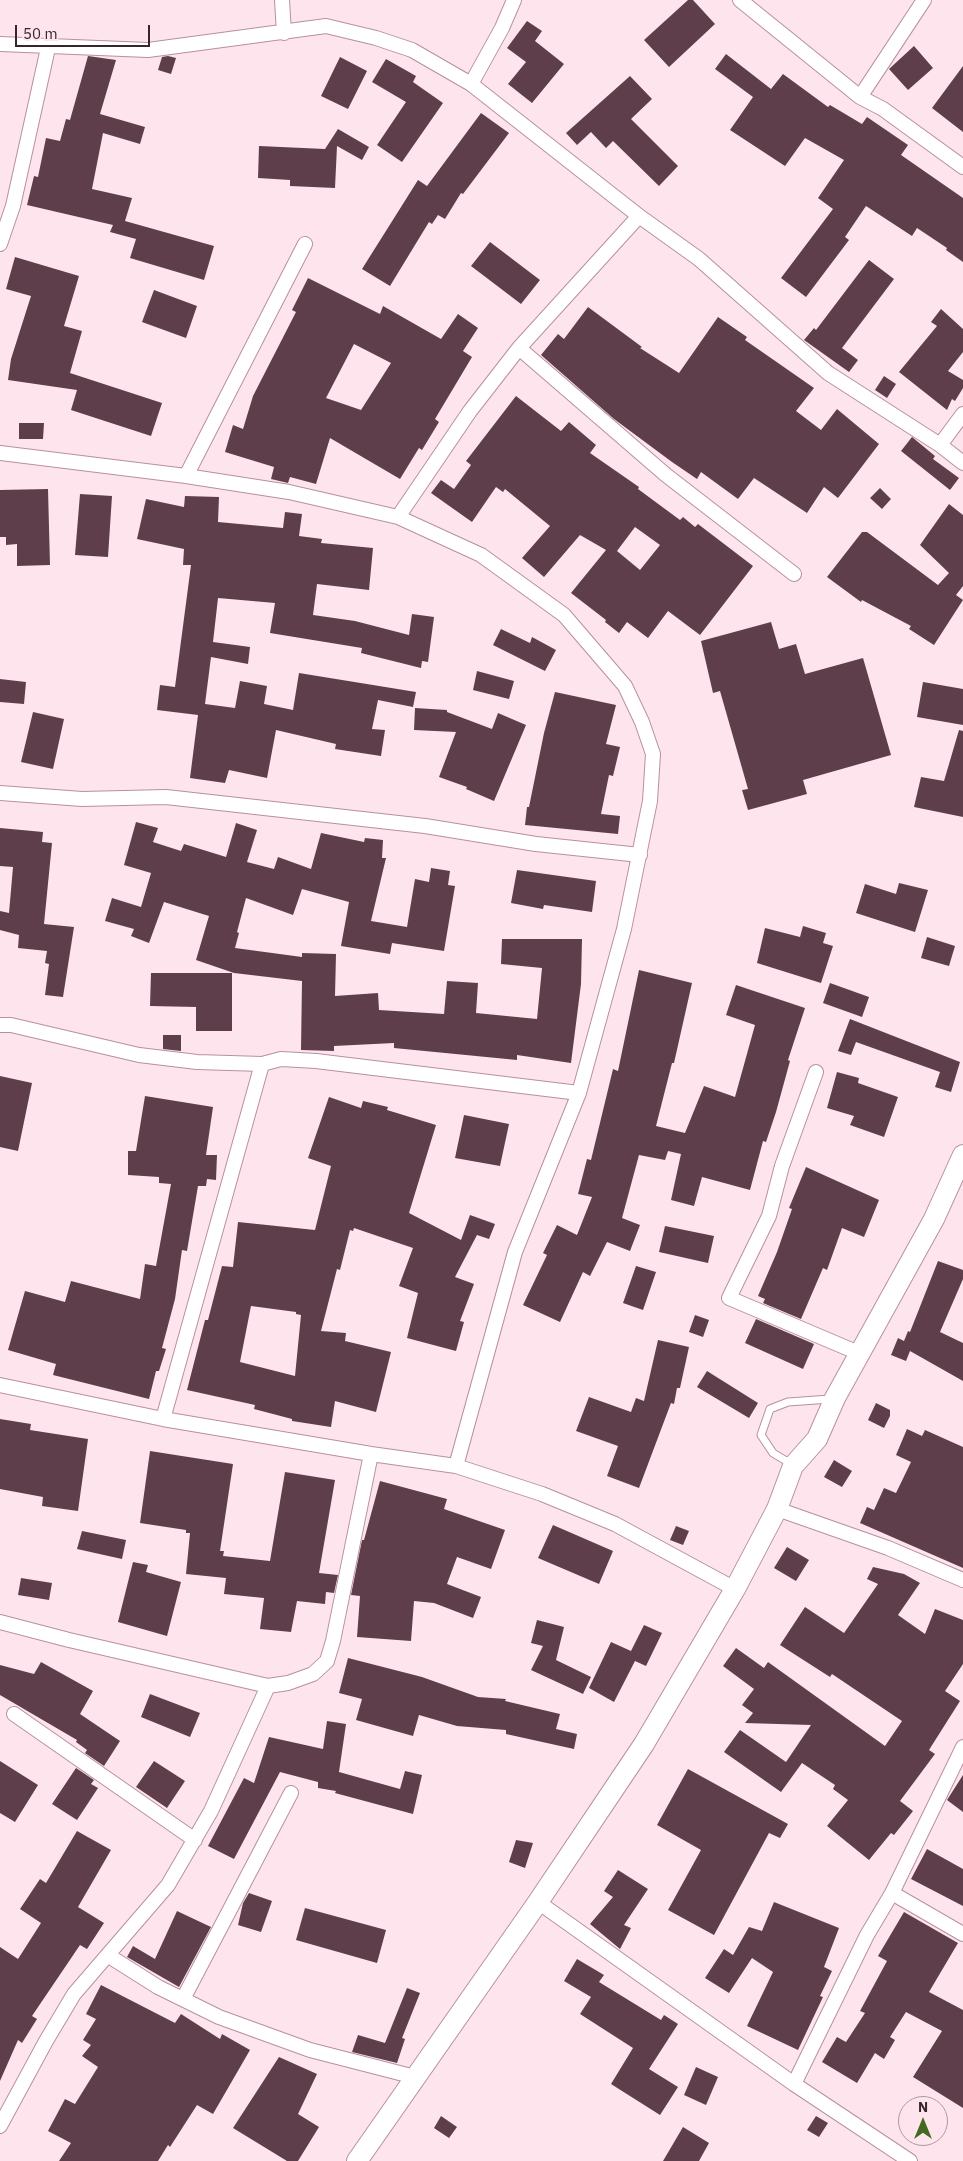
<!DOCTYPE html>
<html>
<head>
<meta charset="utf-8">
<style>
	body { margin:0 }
	#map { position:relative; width:963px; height:2161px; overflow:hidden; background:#fee5ed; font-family:"IBM Plex Sans",sans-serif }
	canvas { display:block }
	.north { position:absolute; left:898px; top:2096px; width:50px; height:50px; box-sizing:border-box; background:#fee5ed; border:1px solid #ae99a0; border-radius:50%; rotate:0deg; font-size:14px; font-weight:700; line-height:20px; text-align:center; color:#36262c }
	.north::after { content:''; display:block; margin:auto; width:18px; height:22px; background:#446923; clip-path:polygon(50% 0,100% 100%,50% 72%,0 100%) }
	.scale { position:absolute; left:15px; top:25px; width:135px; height:22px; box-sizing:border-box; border:2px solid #36262c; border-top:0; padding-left:6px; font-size:15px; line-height:18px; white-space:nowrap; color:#36262c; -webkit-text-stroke:4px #fee5ed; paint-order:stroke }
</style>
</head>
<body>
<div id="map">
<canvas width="963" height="2161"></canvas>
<div class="north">N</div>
<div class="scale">50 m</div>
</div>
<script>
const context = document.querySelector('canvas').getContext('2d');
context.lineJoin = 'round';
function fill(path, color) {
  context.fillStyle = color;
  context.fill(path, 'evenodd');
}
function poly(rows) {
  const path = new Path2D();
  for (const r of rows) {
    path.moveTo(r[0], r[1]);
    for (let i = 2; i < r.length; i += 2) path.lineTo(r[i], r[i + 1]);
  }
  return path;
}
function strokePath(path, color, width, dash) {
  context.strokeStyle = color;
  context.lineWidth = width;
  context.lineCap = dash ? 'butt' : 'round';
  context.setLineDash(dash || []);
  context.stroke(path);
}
fill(poly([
	[688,0,693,0,715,24,669,67,644,40],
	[527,21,542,31,535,41,564,64,532,103,508,84,526,62,507,48],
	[914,46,933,68,908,90,889,69],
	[726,54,771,89,783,74,828,107,830,105,862,124,867,117,908,145,901,155,963,198,963,262,946,250,947,248,917,228,912,236,866,206,845,237,849,240,806,297,781,278,833,209,818,198,844,160,805,138,785,166,730,130,753,97,715,69],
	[88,56,116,60,100,114,145,127,140,144,103,133,92,189,132,198,125,221,214,246,204,280,130,258,136,239,110,232,113,225,27,205,34,176,38,177,46,138,60,141,66,119,70,120],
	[168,56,176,58,171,74,158,70,162,57],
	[340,57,367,71,348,109,321,96],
	[386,59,416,76,413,82,443,103,402,162,377,145,406,102,372,82],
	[963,66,963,132,932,108],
	[630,76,652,99,631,119,678,166,659,186,613,141,606,148,591,132,577,145,566,133],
	[481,113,509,133,463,194,461,193,445,219,438,215,432,224,429,222,390,286,362,269,418,180,427,186],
	[338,129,369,147,362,160,337,146,335,188,290,186,290,180,258,178,259,146,325,149],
	[490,242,540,280,521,304,471,266],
	[15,257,79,276,64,326,82,331,70,373,162,403,151,436,71,410,77,390,8,380,11,359,31,296,6,289],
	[869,260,894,279,842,348,858,360,849,372,804,340,814,328,816,330],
	[308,278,380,314,383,306,441,339,458,314,478,328,463,351,472,357,435,419,439,422,422,450,419,448,400,479,330,438,316,484,290,477,288,483,271,479,274,467,225,452,233,425,243,429,253,396,296,312,292,310],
	[354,344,391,363,361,410,326,398],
	[154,290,197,306,186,338,142,322],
	[588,307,642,347,640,348,679,373,718,317,747,337,745,340,814,388,796,411,821,430,837,409,879,444,838,498,824,487,807,513,754,478,738,499,701,472,697,479,672,462,614,419,541,355,558,334,564,339],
	[941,309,963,329,963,352,948,371,963,380,963,388,955,401,952,399,947,410,899,372,937,326,931,322],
	[884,376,896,384,887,398,875,390],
	[516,396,561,431,569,422,596,445,590,453,639,487,638,489,680,520,683,517,695,527,698,524,753,566,700,635,668,611,648,638,627,622,619,633,605,622,606,620,571,593,606,550,580,535,544,577,522,558,550,526,505,489,503,492,496,487,472,522,431,493,441,480,454,489,471,465,466,461],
	[635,527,660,545,640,570,617,551],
	[19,423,44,423,43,439,19,439],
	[912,437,935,456,933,459,959,478,950,490,901,451],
	[880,488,891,499,882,509,870,498],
	[48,489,50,565,17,566,17,544,6,545,6,537,0,537,0,490],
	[80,494,112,496,108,557,75,555],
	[185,496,219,497,218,522,283,528,285,512,302,514,299,536,322,539,321,543,373,548,369,590,317,584,313,615,355,621,409,635,412,614,434,617,428,662,422,661,421,668,361,653,362,648,270,633,275,603,218,598,213,642,250,647,248,664,211,657,205,704,235,708,240,681,267,686,264,704,293,710,299,673,416,692,413,707,378,700,372,729,385,730,381,756,335,749,336,744,276,730,267,778,229,770,225,783,190,778,198,715,157,710,160,685,175,687,191,565,183,565,184,549,137,539,146,499,184,507],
	[949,504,963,515,963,586,956,595,963,600,934,645,909,629,911,626,862,600,861,602,827,577,862,532,867,532,938,585,949,573,920,545],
	[771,622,779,649,796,644,805,674,863,658,891,755,803,780,807,794,748,810,742,790,748,789,720,691,713,693,701,641],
	[501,629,530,643,532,637,556,650,545,671,493,645],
	[477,671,514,681,509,699,473,690],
	[0,679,26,682,24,704,0,702],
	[923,682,963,689,963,725,917,717],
	[555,692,616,705,606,744,620,747,613,776,609,775,601,814,620,816,618,834,525,825,527,807,529,807,544,733],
	[415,708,447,710,447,712,492,729,498,713,526,725,494,801,466,789,467,787,439,777,456,732,414,730],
	[33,712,64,719,53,769,21,762],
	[959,730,963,731,963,817,914,807,921,777,944,781],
	[136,822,158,828,153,842,181,851,184,844,226,857,236,823,257,830,247,862,274,869,278,857,311,869,321,833,364,842,365,838,383,840,382,858,386,858,371,921,407,927,415,879,429,882,431,868,450,871,448,885,455,886,444,951,392,943,390,954,341,946,349,902,302,889,293,915,246,898,237,932,239,933,235,948,302,957,302,953,336,954,335,996,378,993,379,1010,444,1014,447,981,478,983,476,1013,537,1019,542,968,501,964,502,939,582,939,581,984,571,1063,517,1055,517,1060,394,1048,394,1043,334,1046,334,1051,301,1050,302,981,234,973,196,960,209,916,164,902,149,943,131,936,134,929,105,921,112,898,141,907,151,873,124,865],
	[0,828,43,832,42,842,52,843,44,924,74,927,63,997,45,995,49,964,45,963,47,951,18,948,19,935,0,930,0,911,9,913,13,867,0,866],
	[517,870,596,881,592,912,544,905,543,909,511,903],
	[899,883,928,890,915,932,856,913,865,884,896,894],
	[803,926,826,933,823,943,833,946,821,983,757,963,765,928,800,937],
	[927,937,955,946,949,966,921,958],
	[639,970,692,983,674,1063,672,1063,656,1126,685,1133,704,1086,735,1097,755,1025,726,1015,736,985,805,1008,788,1060,790,1061,776,1112,766,1142,763,1141,750,1190,702,1177,694,1206,671,1200,681,1154,668,1151,665,1160,639,1155,622,1218,640,1225,630,1251,607,1242,590,1276,583,1272,560,1322,523,1305,547,1255,543,1253,557,1225,577,1235,592,1197,578,1194,587,1159,591,1160,613,1069,618,1071],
	[151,973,232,973,232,1031,196,1031,196,1007,150,1006],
	[830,983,869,997,862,1017,823,1003],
	[850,1019,960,1062,951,1092,935,1087,940,1072,856,1042,851,1055,838,1051],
	[163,1035,181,1035,181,1051,163,1049],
	[837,1072,859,1078,858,1083,898,1097,884,1137,850,1125,854,1116,827,1108],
	[0,1076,32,1083,18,1151,0,1147],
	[145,1096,213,1107,206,1155,217,1155,216,1180,207,1179,206,1186,198,1186,187,1251,182,1250,175,1299,162,1348,166,1349,159,1371,156,1371,149,1399,53,1375,56,1364,8,1350,25,1291,65,1302,71,1281,140,1299,145,1264,156,1266,171,1184,159,1183,159,1177,128,1175,128,1151,136,1151],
	[329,1097,361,1108,363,1101,388,1107,387,1110,436,1125,409,1213,461,1240,470,1215,495,1224,489,1239,477,1235,455,1277,474,1284,460,1321,464,1322,456,1351,407,1338,418,1293,399,1286,413,1248,354,1228,353,1231,350,1230,340,1270,337,1269,321,1331,346,1333,345,1341,391,1352,376,1412,335,1401,331,1427,292,1421,292,1419,254,1409,255,1405,187,1390,205,1320,208,1320,222,1266,233,1267,238,1222,315,1230,331,1166,308,1158],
	[251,1306,296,1312,296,1314,301,1315,295,1376,240,1362],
	[464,1115,509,1124,500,1166,455,1158],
	[806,1167,879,1200,864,1237,842,1228,827,1270,823,1268,801,1319,763,1303,765,1299,758,1296,777,1252,792,1209,789,1208],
	[665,1226,714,1236,708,1263,659,1252],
	[938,1261,963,1270,963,1279,940,1332,963,1343,963,1381,910,1351,906,1361,891,1355,898,1338,904,1341,908,1331,910,1332],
	[636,1266,656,1272,643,1310,623,1303],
	[695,1315,709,1320,703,1337,689,1332],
	[756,1319,814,1344,803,1369,745,1343],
	[658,1340,689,1347,680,1388,677,1388,674,1404,671,1403,639,1488,607,1476,618,1446,576,1431,589,1397,631,1412,636,1398,644,1401],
	[707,1371,758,1403,749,1418,697,1387],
	[876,1403,890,1410,890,1416,884,1428,868,1420],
	[0,1419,31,1424,30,1430,88,1439,78,1511,42,1506,43,1497,0,1489],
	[907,1429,922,1436,925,1430,963,1447,963,1568,860,1523,867,1507,874,1510,884,1488,896,1493,911,1462,896,1455],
	[150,1451,233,1464,220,1551,224,1551,223,1556,270,1561,285,1472,335,1480,319,1573,338,1575,334,1593,326,1592,325,1604,297,1601,291,1632,260,1629,264,1598,224,1594,226,1578,186,1574,190,1533,186,1533,186,1530,140,1523],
	[834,1460,852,1471,842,1487,824,1477],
	[380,1481,447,1499,444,1509,505,1530,491,1569,457,1557,447,1584,481,1597,473,1618,434,1603,414,1601,411,1641,357,1637,360,1596,351,1595,362,1540,364,1540],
	[553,1525,613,1551,599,1584,538,1558],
	[676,1526,689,1531,683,1545,670,1540],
	[82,1531,126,1540,122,1559,77,1549],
	[787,1547,809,1560,796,1581,774,1568],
	[133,1562,148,1565,146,1572,181,1582,167,1636,118,1622],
	[873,1567,904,1574,920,1583,898,1615,925,1634,935,1609,963,1620,963,1664,945,1691,960,1701,929,1750,935,1754,900,1801,913,1811,894,1835,891,1833,869,1860,827,1826,848,1800,833,1789,835,1785,802,1763,781,1792,724,1752,740,1730,786,1762,811,1725,745,1723,753,1713,742,1705,754,1689,723,1666,736,1648,764,1668,768,1662,885,1746,902,1721,832,1674,830,1677,780,1645,805,1607,844,1633,878,1584,867,1579],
	[21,1578,52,1583,49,1600,18,1595],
	[537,1620,564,1627,556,1660,591,1677,583,1694,531,1670,543,1646,531,1643],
	[644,1625,662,1633,646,1666,635,1661,614,1702,589,1688,611,1642,631,1651],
	[348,1658,422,1677,478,1697,506,1699,505,1701,560,1714,556,1729,577,1734,574,1749,506,1734,506,1730,457,1726,419,1715,413,1736,356,1720,362,1699,339,1693],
	[41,1662,93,1691,80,1714,120,1741,104,1766,85,1753,87,1750,76,1742,77,1740,0,1695,0,1665,34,1674],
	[150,1694,200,1713,190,1737,141,1717],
	[327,1721,346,1724,339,1772,400,1789,405,1771,422,1775,413,1814,335,1793,336,1791,318,1788,318,1782,280,1772,234,1859,208,1846,244,1778,254,1783,269,1737,323,1749],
	[0,1761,38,1785,15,1822,0,1813],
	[154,1761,185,1781,167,1808,136,1787],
	[76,1768,94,1780,91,1784,98,1788,77,1820,52,1804],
	[688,1769,788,1824,780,1838,769,1833,714,1935,668,1910,701,1850,657,1825],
	[963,1775,963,1812,947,1800],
	[77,1831,111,1850,78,1907,104,1923,87,1949,80,1945,32,2016,37,2019,22,2043,18,2040,0,2081,0,1947,18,1959,41,1923,20,1909,40,1879,46,1883],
	[516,1840,533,1843,525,1868,509,1862],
	[927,1849,963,1869,963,1906,911,1879],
	[618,1870,648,1889,624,1925,631,1928,620,1949,590,1924,613,1897,604,1891],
	[249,1893,272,1901,261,1932,238,1925,243,1903],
	[774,1902,839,1928,824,1967,832,1971,820,1996,823,1997,798,2050,747,2026,773,1972,752,1958,729,1993,705,1978,724,1949,733,1955,749,1927,762,1931],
	[305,1908,386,1930,377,1963,296,1940],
	[177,1911,211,1927,179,1987,127,1957,133,1946,155,1959],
	[904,1912,958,1943,929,1992,963,2010,963,2108,913,2077,942,2031,906,2012,890,2037,895,2040,884,2059,875,2053,857,2083,822,2062,837,2037,846,2042,865,2013,860,2011,887,1961,878,1956],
	[577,1959,604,1975,599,1982,661,2020,664,2015,678,2024,649,2069,678,2087,660,2115,611,2084,633,2048,580,2014,591,1997,564,1981],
	[101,1985,175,2023,181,2014,220,2039,222,2034,250,2050,213,2114,197,2105,170,2147,168,2145,158,2161,59,2161,71,2143,48,2131,65,2099,75,2104,98,2067,82,2056,91,2045,83,2040,96,2019,86,2014],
	[407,1988,420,1993,402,2038,405,2039,397,2063,352,2052,358,2035,385,2043],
	[279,2057,317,2074,298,2114,319,2127,298,2161,287,2161,233,2128],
	[696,2067,718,2077,706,2105,684,2095],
	[441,2116,457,2127,449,2138,434,2128],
	[816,2116,828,2123,819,2137,807,2130],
	[683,2127,709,2143,699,2161,663,2161]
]), '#5f3e4b');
const lane = poly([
	[793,1465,773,1453,761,1435,770,1409,788,1402,830,1399]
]);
const street = poly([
	[282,0,284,33],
	[740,0,860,97,883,109,963,167],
	[0,44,148,50,326,26,376,38,412,50,471,84,639,216,699,259,828,373,940,445,963,463],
	[471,84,502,28,514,0],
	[860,97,924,0],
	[0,244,13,206,48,48],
	[519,348,666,475,794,574],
	[940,445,963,414],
	[0,453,186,476,289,492,398,517,481,555,564,615,625,686,642,722,653,754,650,801,624,929,579,1093,515,1252,456,1466],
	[186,476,305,244],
	[398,517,470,411,519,348,639,216],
	[0,793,82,799,166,797,425,826,536,844,640,855],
	[0,1025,11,1025,139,1055,197,1062,262,1064,281,1059,316,1061,579,1093],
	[816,1072,782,1166,769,1216,729,1298,861,1354],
	[0,1385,163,1419,371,1454,456,1466,542,1494,615,1524,735,1589],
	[163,1419,262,1064],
	[777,1509,888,1548,963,1580],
	[0,1622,69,1640,268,1686,288,1683,313,1674,327,1661,333,1641,371,1454],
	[14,1714,195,1840],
	[892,1893,963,1934],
	[538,1902,794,2084,910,2161],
	[109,1956,158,1987,219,2017,310,2050,415,2077],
	[183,1999,291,1793],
	[794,2084,867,1935,892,1893,963,1747],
	[0,2126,46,2041,74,1994,168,1885,211,1811,268,1686]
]);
const secondary = poly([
	[357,2161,538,1902,644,1744,735,1589,777,1509,793,1466,817,1439,835,1398,934,1219,963,1155]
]);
strokePath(lane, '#b7909e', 9);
strokePath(street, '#b7909e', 16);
strokePath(secondary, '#b7909e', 22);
strokePath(lane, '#fff', 7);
strokePath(street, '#fff', 14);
strokePath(secondary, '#fff', 20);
</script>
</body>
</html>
